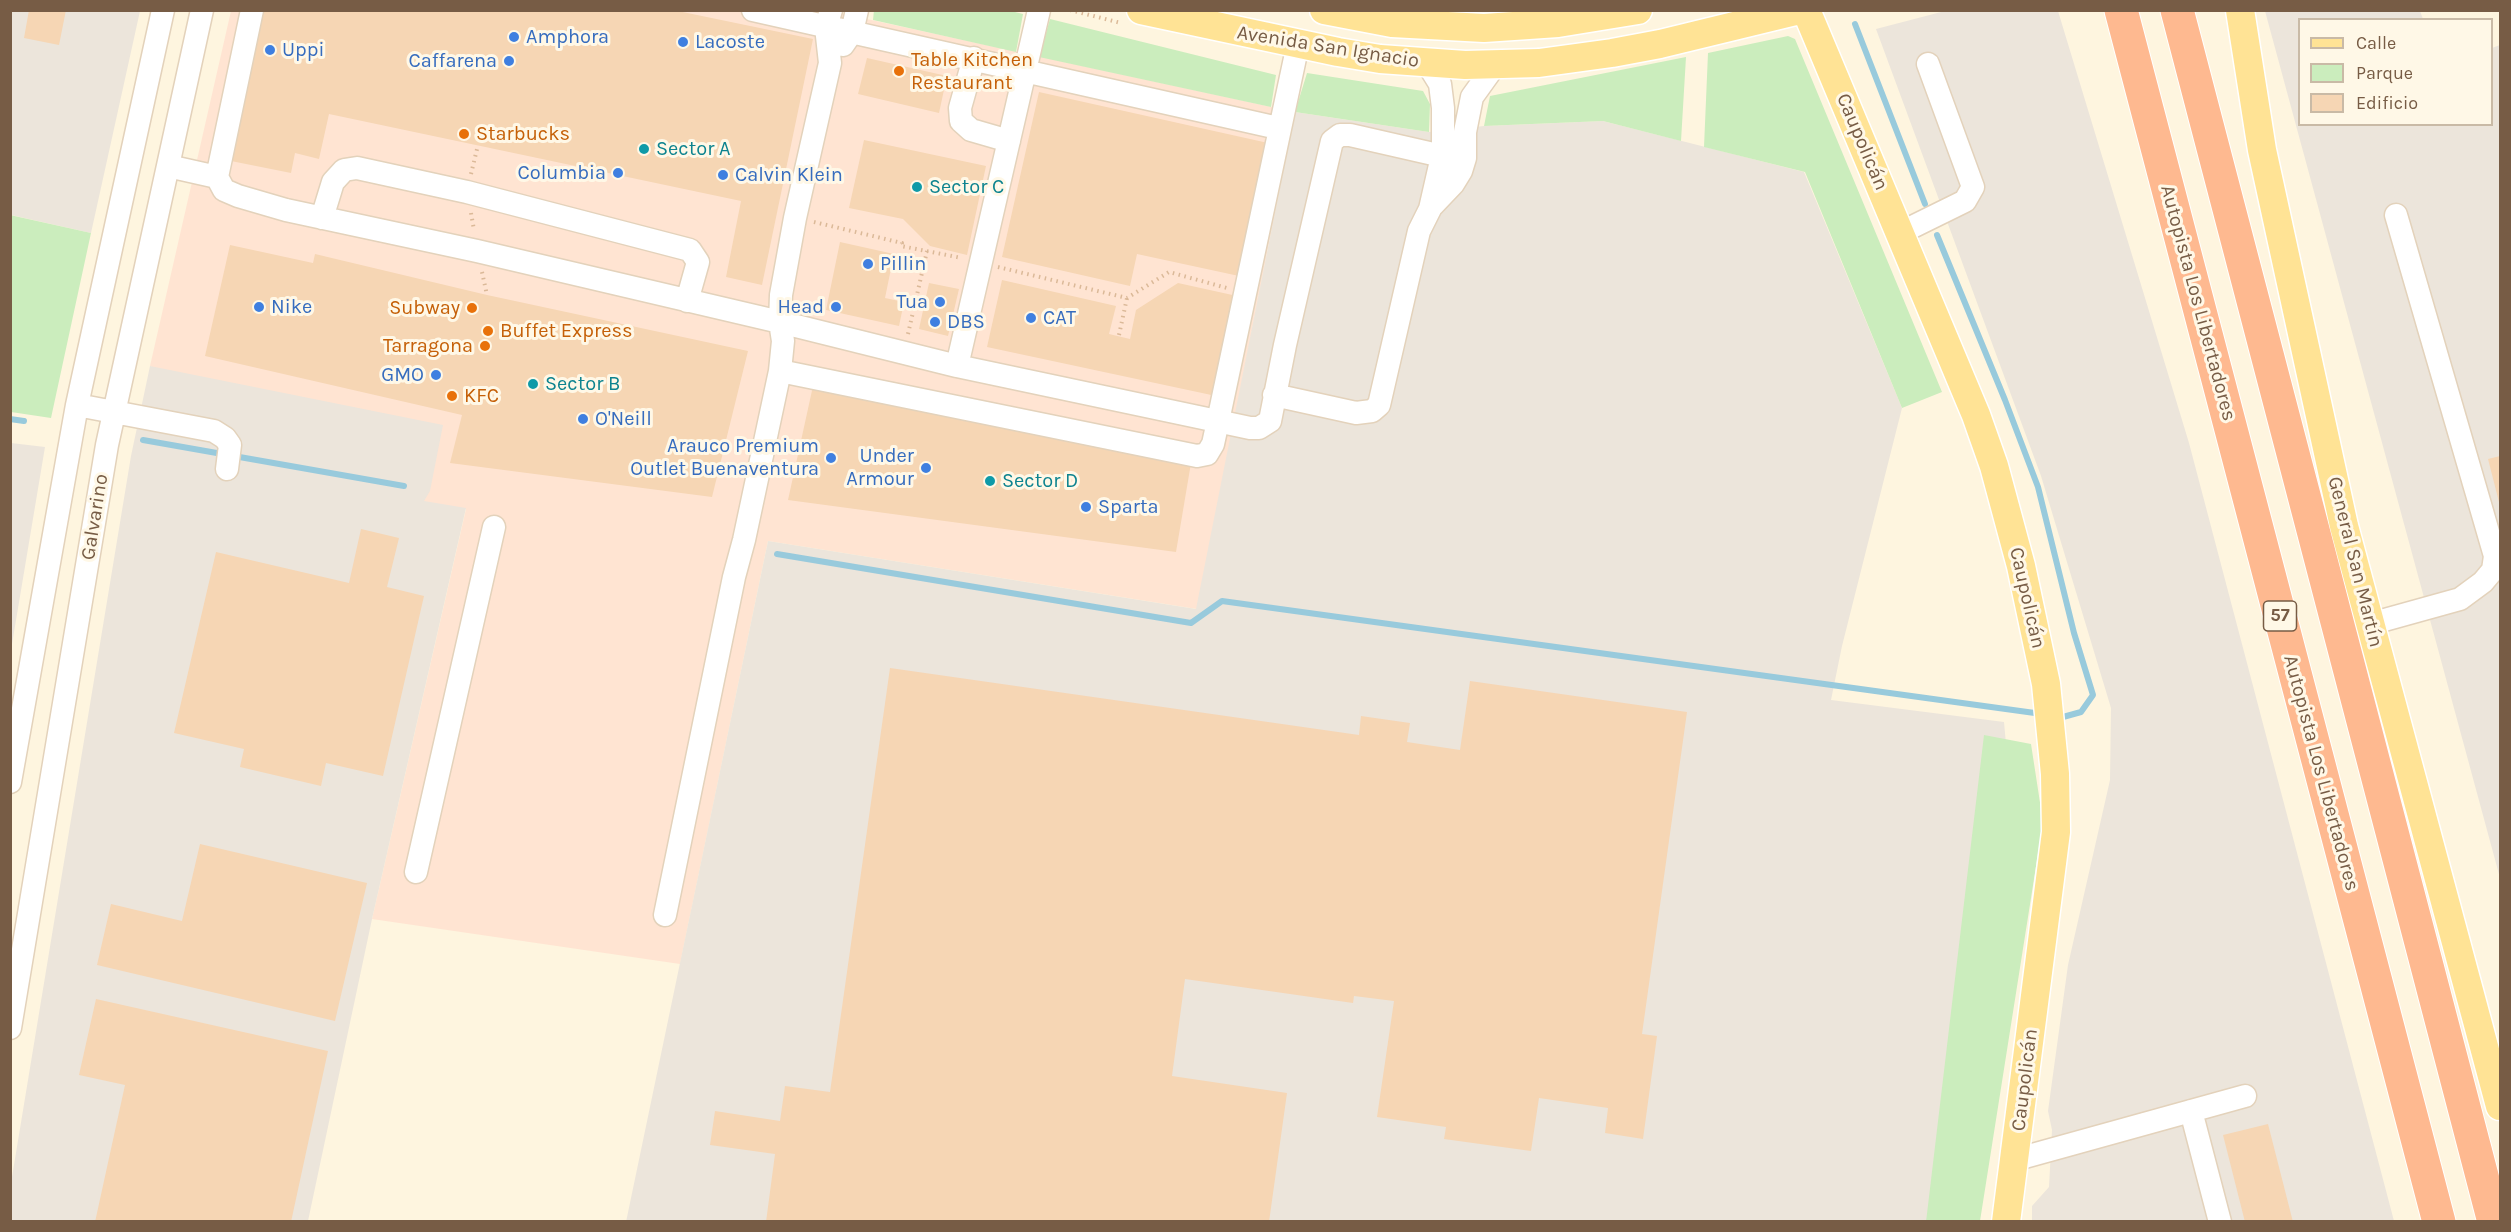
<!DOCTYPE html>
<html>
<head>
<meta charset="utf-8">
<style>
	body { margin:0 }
	#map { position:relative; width:2511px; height:1232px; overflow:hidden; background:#fef5df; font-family:Karla,sans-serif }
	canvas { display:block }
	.frame { position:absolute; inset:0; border:12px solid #775c45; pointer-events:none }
	.legend { position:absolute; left:2298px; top:18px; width:195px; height:108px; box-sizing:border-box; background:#fff8e7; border:2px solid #c9baa6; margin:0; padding:8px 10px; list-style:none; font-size:18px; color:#775c45 }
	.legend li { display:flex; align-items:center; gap:12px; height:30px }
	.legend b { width:30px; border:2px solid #c9baa6 }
</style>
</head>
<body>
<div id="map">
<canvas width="2511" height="1232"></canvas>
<div class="frame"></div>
<ul class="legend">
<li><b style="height:8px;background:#ffe395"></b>Calle</li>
<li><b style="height:16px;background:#cbedbd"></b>Parque</li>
<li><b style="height:16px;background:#f6d6b4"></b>Edificio</li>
</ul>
</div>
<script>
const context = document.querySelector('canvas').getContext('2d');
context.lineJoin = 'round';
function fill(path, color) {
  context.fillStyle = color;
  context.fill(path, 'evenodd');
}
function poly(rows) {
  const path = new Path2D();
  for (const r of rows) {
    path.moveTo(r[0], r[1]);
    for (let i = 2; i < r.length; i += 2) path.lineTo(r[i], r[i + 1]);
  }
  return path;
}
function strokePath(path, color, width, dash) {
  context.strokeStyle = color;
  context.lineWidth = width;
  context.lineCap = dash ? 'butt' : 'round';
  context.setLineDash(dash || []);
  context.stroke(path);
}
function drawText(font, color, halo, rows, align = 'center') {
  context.font = font + ' Karla,sans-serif';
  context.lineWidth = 6;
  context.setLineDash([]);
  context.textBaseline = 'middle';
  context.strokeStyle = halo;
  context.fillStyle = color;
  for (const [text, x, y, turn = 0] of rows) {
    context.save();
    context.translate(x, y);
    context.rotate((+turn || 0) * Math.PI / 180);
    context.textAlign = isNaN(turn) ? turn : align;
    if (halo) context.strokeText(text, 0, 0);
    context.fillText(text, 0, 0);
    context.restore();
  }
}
fill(poly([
	[231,11,830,11,1295,112,1197,609,768,541,680,964,372,919,466,509,423,502,150,366]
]), '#ffe4d2');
fill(poly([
	[10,11,140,11,91,233,11,215],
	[1945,11,2058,11,2189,443,2394,1221,2032,1221,2032,1206,2049,1187,2052,1130,2048,1111,2068,965,2110,780,2111,708,2041,476,1876,29],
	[2265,11,2420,11,2423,19,2300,20,2300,124,2492,124,2492,48,2500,45,2500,878],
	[1295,112,1429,132,1484,126,1603,121,1804,172,1902,408,1842,646,1831,700,2004,722,2012,810,1961,1221,626,1222,768,541,1196,609],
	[150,366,443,425,430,491,424,501,466,508,372,919,308,1221,11,1222,11,1183,131,456],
	[11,443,45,447,11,650,10,443]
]), '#ece5db');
fill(poly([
	[874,10,1007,10,1023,14,1016,52,873,20],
	[1050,19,1276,75,1271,107,1039,57],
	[1788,36,1795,39,1942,392,1902,408,1805,172,1704,147,1708,53],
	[1686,57,1681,141,1603,121,1484,126,1490,96],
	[1307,73,1423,91,1430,104,1429,132,1295,112],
	[10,215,91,233,51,418,11,412],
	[1984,735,2031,744,2043,822,1980,1221,1926,1222]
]), '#cbedbd');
strokePath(poly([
	[1855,24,1925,204],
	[1937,235,2005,400,2038,487,2074,633,2093,695,2081,712,2063,717,2055,716],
	[10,419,24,421],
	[143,440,404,486],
	[777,554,1191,623,1222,601,2042,714]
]), '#98cadc', 6);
fill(poly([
	[29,10,66,10,59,45,24,38],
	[263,10,673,10,813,39,762,285,726,277,741,201,329,114,319,159,295,153,291,173,231,161],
	[867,58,947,76,939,113,858,94],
	[1039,92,1268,143,1239,276,1137,254,1130,286,1002,257],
	[864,140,986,166,967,255,930,246,903,219,849,208],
	[840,242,894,254,885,298,904,302,899,326,826,310],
	[230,245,313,263,315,254,487,295,748,351,712,497,450,463,462,415,205,356],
	[1002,280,1116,306,1109,334,1130,339,1136,310,1178,283,1237,296,1216,396,987,347],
	[929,283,959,289,948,336,919,329],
	[813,386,1191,463,1176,552,788,500],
	[2500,456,2500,506,2488,459],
	[361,529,399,538,387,587,424,596,383,776,326,763,321,786,240,767,244,749,174,733,216,552,349,583],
	[890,668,1359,735,1361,716,1410,723,1407,742,1460,750,1470,681,1687,712,1642,1034,1657,1036,1643,1139,1605,1133,1608,1108,1539,1098,1531,1151,1444,1139,1446,1127,1377,1117,1394,1001,1354,996,1353,1003,1185,979,1172,1076,1287,1093,1269,1222,766,1222,775,1154,710,1145,715,1111,780,1121,785,1086,830,1092],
	[200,844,367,883,335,1021,97,965,111,904,182,921],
	[96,999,328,1051,291,1222,95,1222,125,1085,79,1075],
	[2268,1124,2293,1222,2245,1222,2223,1135]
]), '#f6d6b4');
const minor = poly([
	[252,10,217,177,224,190,238,196,286,210,477,251,780,322,957,366,1250,428,1259,428,1270,421,1285,345,1332,141,1340,135,1350,135,1464,161],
	[753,10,1278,128],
	[843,45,852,32,857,10],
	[974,58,960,108,961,121,971,130,1009,141],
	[168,166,217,177],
	[1433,205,1453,184,1461,171,1465,158,1465,132,1472,97,1495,65],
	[322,218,333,182,344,170,357,168,467,192,690,250,698,262,687,301],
	[1900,233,1965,201,1973,187,1928,64],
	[957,366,1039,10],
	[780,371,1197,456,1207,454,1213,444,1218,421,1298,44],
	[1274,395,1356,413,1372,411,1379,405,1419,231,1430,209,1443,152,1443,108,1440,84,1427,63],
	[77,405,214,431,225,438,230,445,227,469],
	[2370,624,2460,599,2483,582,2493,570,2495,556,2396,215],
	[10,782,77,405,163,10],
	[416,872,494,527],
	[665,915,734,577,744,540,780,371,783,341,780,322,781,295,795,218,830,63,826,27,831,10],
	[10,1028,107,445,202,10],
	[2191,1111,2220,1222],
	[2014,1160,2245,1096]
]);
const major = poly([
	[1141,10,1338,52,1380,59,1465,65,1539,63,1612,53,1660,44,1800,10],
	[1324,10,1392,23,1484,28,1558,23,1638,10],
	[1806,10,1976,415,1994,466,2021,566,2046,684,2055,774,2056,832,2006,1222],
	[2240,10,2262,150,2344,526,2500,1106]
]);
const highway = poly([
	[2121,10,2439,1222],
	[2177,10,2494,1222]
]);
strokePath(minor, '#e3d2bb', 25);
strokePath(major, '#fff', 31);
strokePath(highway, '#fff', 35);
strokePath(poly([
	[1070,10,1121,23],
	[471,174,478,145],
	[471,213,474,230],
	[814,222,902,243,901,246,962,258],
	[998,267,1127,298,1169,272,1227,288],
	[482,272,487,295],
	[908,334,927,251],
	[1119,335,1127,298]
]), '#dbb998', 4, [1.5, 4.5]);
strokePath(minor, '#fff', 22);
strokePath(major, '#ffe395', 28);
strokePath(highway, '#feb990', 33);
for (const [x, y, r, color] of [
	[514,37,6,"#3f7fe0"],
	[683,42,6,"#3f7fe0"],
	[270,50,6,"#3f7fe0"],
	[509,61,6,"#3f7fe0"],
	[899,71,6,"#e8710a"],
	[464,134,6,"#e8710a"],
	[644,149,6,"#0f9aa8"],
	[618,173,6,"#3f7fe0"],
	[723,175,6,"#3f7fe0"],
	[917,187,6,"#0f9aa8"],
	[868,264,6,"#3f7fe0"],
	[940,302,6,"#3f7fe0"],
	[259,307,6,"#3f7fe0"],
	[836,307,6,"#3f7fe0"],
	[472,308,6,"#e8710a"],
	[1031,318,6,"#3f7fe0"],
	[935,322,6,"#3f7fe0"],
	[488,331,6,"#e8710a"],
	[485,346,6,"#e8710a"],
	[436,375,6,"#3f7fe0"],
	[533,384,6,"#0f9aa8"],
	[452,396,6,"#e8710a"],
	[583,419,6,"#3f7fe0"],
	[831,458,6,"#3f7fe0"],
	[926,468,6,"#3f7fe0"],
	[990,481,6,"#0f9aa8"],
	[1086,507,6,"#3f7fe0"]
]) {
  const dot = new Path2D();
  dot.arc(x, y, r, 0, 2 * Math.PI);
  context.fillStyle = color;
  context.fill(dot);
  strokePath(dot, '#fff8e7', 2);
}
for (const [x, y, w] of [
	[2280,616,33]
]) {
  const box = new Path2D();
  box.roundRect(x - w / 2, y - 15, w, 30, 4.5);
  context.fillStyle = '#fff8e7';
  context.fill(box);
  strokePath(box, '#775c45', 1.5);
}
drawText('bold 18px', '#775c45', null, [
	["57",2280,616]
]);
drawText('20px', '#366cbe', '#fff8e7', [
	["Amphora",526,37],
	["Lacoste",695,42],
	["Uppi",282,50],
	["Caffarena",497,61,"right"],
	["Columbia",606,173,"right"],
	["Calvin Klein",735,175],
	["Pillin",880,264],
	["Tua",928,302,"right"],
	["Nike",271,307],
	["Head",824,307,"right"],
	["CAT",1043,318],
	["DBS",947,322],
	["GMO",424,375,"right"],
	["O'Neill",595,419],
	["Arauco Premium",819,446,"right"],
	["Outlet Buenaventura",819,469,"right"],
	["Under",914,456,"right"],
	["Armour",914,479,"right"],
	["Sparta",1098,507]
], 'left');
drawText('20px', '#775c45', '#fff8e7', [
	["Avenida San Ignacio",1328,47,9],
	["Caupolicán",1862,142,67],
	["Autopista Los Libertadores",2198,303,75],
	["Galvarino",95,517,-81],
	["General San Martín",2355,562,76],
	["Caupolicán",2027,598,77],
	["Autopista Los Libertadores",2321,773,75],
	["Caupolicán",2025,1080,-83]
]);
drawText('20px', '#c56008', '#fff8e7', [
	["Table Kitchen",911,60],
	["Restaurant",911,83],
	["Starbucks",476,134],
	["Subway",460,308,"right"],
	["Buffet Express",500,331],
	["Tarragona",473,346,"right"],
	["KFC",464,396]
], 'left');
drawText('20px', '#0d838f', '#fff8e7', [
	["Sector A",656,149],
	["Sector C",929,187],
	["Sector B",545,384],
	["Sector D",1002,481]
], 'left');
</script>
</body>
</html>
